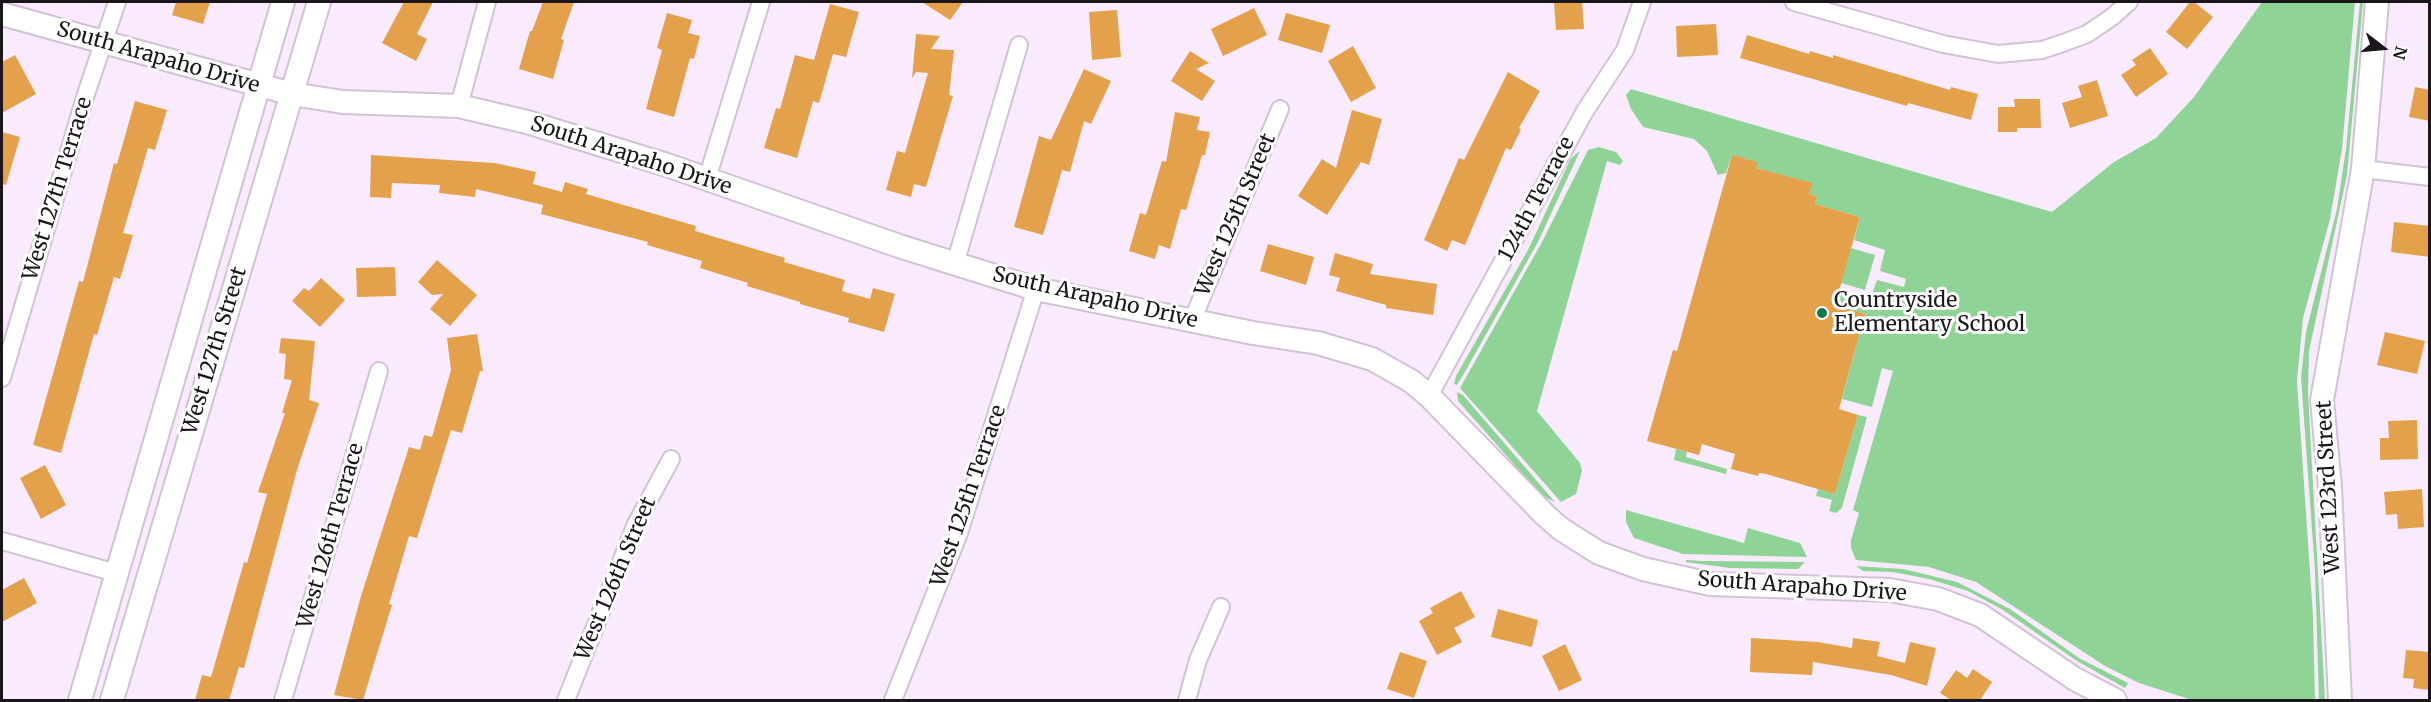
<!DOCTYPE html>
<html>
<head>
<meta charset="utf-8">
<style>
	body { margin:0 }
	#map { position:relative; width:2431px; height:702px; overflow:hidden; background:#f9ebfd; font-family:Merriweather,serif }
	canvas { display:block }
	.frame { position:absolute; inset:0; border:3px solid #1b161c; pointer-events:none }
	.north { position:absolute; left:2353px; top:18px; width:60px; height:60px; -webkit-text-stroke:4px #fff; paint-order:stroke; rotate:106deg; font-size:16px; font-weight:700; line-height:24px; text-align:center; color:#1b161c }
	.north::after { content:''; display:block; margin:auto; width:21px; height:27px; background:#1b161c; clip-path:polygon(50% 0,100% 100%,50% 72%,0 100%) }
</style>
</head>
<body>
<div id="map">
<canvas width="2431" height="702"></canvas>
<div class="frame"></div>
<div class="north">N</div>
</div>
<script>
const context = document.querySelector('canvas').getContext('2d');
context.lineJoin = 'round';
function fill(path, color) {
  context.fillStyle = color;
  context.fill(path, 'evenodd');
}
function poly(rows) {
  const path = new Path2D();
  for (const r of rows) {
    path.moveTo(r[0], r[1]);
    for (let i = 2; i < r.length; i += 2) path.lineTo(r[i], r[i + 1]);
  }
  return path;
}
function strokePath(path, color, width, dash) {
  context.strokeStyle = color;
  context.lineWidth = width;
  context.lineCap = dash ? 'butt' : 'round';
  context.setLineDash(dash || []);
  context.stroke(path);
}
function drawText(font, color, halo, rows, align = 'center') {
  context.font = font + ' Merriweather,serif';
  context.lineWidth = 6;
  context.setLineDash([]);
  context.textBaseline = 'middle';
  context.strokeStyle = halo;
  context.fillStyle = color;
  for (const [text, x, y, turn = 0] of rows) {
    context.save();
    context.translate(x, y);
    context.rotate((+turn || 0) * Math.PI / 180);
    context.textAlign = isNaN(turn) ? turn : align;
    if (halo) context.strokeText(text, 0, 0);
    context.fillText(text, 0, 0);
    context.restore();
  }
}
fill(poly([
	[2262,2,2355,2,2342,149,2330,219,2303,318,2297,381,2313,616,2315,700,2192,700,2139,683,2105,666,1976,582,1929,567,1856,560,1851,548,1851,540,1859,513,1853,510,1893,371,1882,368,1872,407,1842,399,1865,314,1825,302,1832,290,1870,300,1877,280,1904,287,1906,279,1880,271,1885,250,1854,240,1860,217,1815,204,1817,196,1809,194,1812,183,1756,168,1757,162,1732,155,1726,173,1718,175,1707,151,1694,139,1643,127,1631,109,1626,95,1631,89,2052,212,2114,162,2156,138,2194,97],
	[2360,2,2363,2,2347,175,2309,351,2308,394,2325,700,2319,700,2315,571,2301,377,2306,332,2337,209,2346,149],
	[1599,147,1616,152,1623,161,1620,165,1607,161,1537,411,1580,463,1582,471,1576,494,1561,502,1460,388,1542,242,1588,150],
	[1580,151,1538,242,1466,370,1457,385,1454,384,1456,376,1528,250,1571,158],
	[1851,248,1875,255,1865,290,1841,283],
	[1457,392,1463,395,1555,502,1542,496,1458,401],
	[1858,415,1867,417,1842,508,1836,513,1829,511,1832,500,1816,496,1818,489,1835,494],
	[1676,449,1687,452,1686,457,1727,469,1726,474,1674,460],
	[1626,510,1744,543,1748,528,1800,543,1807,557,1683,554,1634,538,1626,522],
	[1686,560,1702,561,1805,562,1798,569,1730,568,1686,562],
	[1856,566,1903,569,1957,582,2010,609,2079,658,2128,683,2125,688,2077,661,2003,610,1968,591,1929,579,1893,572,1863,571]
]), '#8fd397');
fill(poly([
	[176,2,210,2,203,24,172,15],
	[404,2,433,2,417,34,427,39,416,61,382,43],
	[543,2,574,2,561,39,564,40,553,79,519,69,530,31,532,31],
	[922,2,963,2,950,20],
	[1554,2,1582,2,1584,29,1556,30],
	[2190,2,2194,2,2213,17,2187,49,2166,32],
	[830,4,859,12,846,57,833,54,819,103,813,101,797,158,764,148,776,108,780,109,795,55,814,60],
	[1254,8,1267,35,1223,56,1211,29],
	[1117,10,1121,57,1092,60,1089,12],
	[667,13,692,20,688,33,700,36,694,59,690,58,674,117,646,109,662,50,657,48],
	[1286,13,1330,25,1322,53,1278,40],
	[1716,24,1718,55,1677,57,1676,26],
	[916,34,940,36,931,49,954,50,949,95,953,96,926,187,914,184,911,197,886,190,897,151,905,153,928,73,916,72,912,78],
	[1747,35,1809,54,1810,51,1833,58,1833,55,1950,90,1951,87,1978,94,1971,120,1908,103,1907,106,1740,58],
	[1353,46,1376,88,1351,102,1328,61],
	[2150,48,2168,74,2136,97,2121,75,2136,65,2132,60],
	[1190,51,1209,63,1196,69,1215,81,1202,101,1171,81],
	[15,55,36,94,2,113,2,62],
	[1084,69,1111,81,1091,124,1084,121,1070,172,1062,170,1043,235,1014,227,1039,136,1051,140],
	[1508,72,1540,91,1519,128,1521,129,1511,150,1506,148,1465,245,1452,240,1447,251,1424,240,1459,158,1464,160],
	[2097,80,2108,116,2070,128,2062,103,2082,97,2078,86],
	[2415,87,2430,90,2430,121,2409,117],
	[2014,99,2040,99,2041,128,2017,128,2017,132,1998,132,1998,107,2015,107],
	[135,101,167,110,155,150,148,148,123,233,133,235,120,279,114,277,97,335,94,334,61,453,33,445,79,281,83,282,114,163,117,164],
	[1352,110,1382,119,1369,165,1361,162,1327,215,1298,196,1322,159,1336,168],
	[1175,112,1200,117,1197,130,1210,132,1205,155,1202,155,1186,210,1181,209,1170,249,1159,245,1155,259,1129,251,1140,213,1146,215,1162,161,1166,162],
	[2,132,20,137,6,185,2,184],
	[371,155,495,163,536,172,533,184,562,192,565,182,588,189,586,194,696,226,695,231,785,258,784,262,845,280,842,291,870,299,873,288,895,294,884,332,848,322,849,318,800,304,800,302,747,286,748,283,700,268,702,261,647,245,648,242,541,214,543,205,476,189,475,197,439,193,440,185,392,183,391,198,370,197],
	[1732,155,1758,162,1756,168,1813,183,1809,194,1817,196,1815,204,1860,217,1835,305,1865,314,1839,409,1858,415,1835,494,1766,474,1759,473,1758,476,1731,469,1735,454,1702,444,1699,455,1647,441,1673,350,1677,351],
	[2394,222,2430,226,2430,257,2391,252],
	[1268,244,1314,257,1306,285,1260,271],
	[1335,253,1373,264,1370,274,1437,284,1433,315,1386,308,1386,305,1336,291,1340,278,1329,275],
	[437,260,477,295,450,326,430,309,443,294,432,295,418,282],
	[395,267,396,296,357,297,356,268],
	[321,278,345,300,320,327,292,301,304,288,309,291],
	[2385,332,2425,341,2417,374,2377,365],
	[477,334,483,371,480,371,462,433,451,430,417,538,409,536,389,604,392,605,363,700,334,695,361,596,409,447,420,450,424,435,432,437,451,370,447,338],
	[281,338,315,341,309,400,319,403,297,470,244,668,239,667,229,700,195,700,202,675,211,677,244,562,247,563,267,494,258,492,285,413,282,413,292,380,284,379,286,354,279,353],
	[2417,420,2418,459,2380,460,2380,438,2389,438,2388,421],
	[45,465,66,505,41,519,20,478],
	[2422,489,2424,527,2398,529,2397,514,2386,515,2384,492],
	[24,578,37,603,2,622,2,590],
	[1461,591,1475,617,1454,628,1462,642,1437,655,1419,621,1433,613,1430,608],
	[1498,609,1538,620,1532,647,1491,637],
	[1751,638,1818,642,1852,648,1853,638,1880,642,1877,656,1905,663,1910,642,1936,648,1927,686,1891,675,1813,662,1812,675,1750,672],
	[1565,644,1582,680,1559,691,1542,656],
	[2406,650,2430,652,2430,690,2413,688,2414,679,2403,678],
	[1400,652,1427,661,1414,698,1387,689],
	[1973,669,1992,682,1980,700,1951,700,1940,693,1956,670,1967,678]
]), '#e3a14c');
const street = poly([
	[1794,2,1943,44,1998,54,2042,50,2063,43,2087,34,2112,17,2129,2],
	[459,106,487,2],
	[2363,169,2430,177],
	[707,179,761,2],
	[955,264,1019,45],
	[1192,321,1280,109],
	[2,378,86,94,117,2],
	[1429,396,1585,111,1625,50,1642,2],
	[2,541,116,573],
	[283,700,379,371],
	[566,700,636,524,671,459],
	[893,700,959,533,1036,289],
	[1187,700,1198,660,1221,607]
]);
const secondary = poly([
	[2,14,292,94,343,102,459,106,527,122,667,165,899,246,1036,289,1253,333,1318,343,1372,359,1411,381,1429,396,1545,515,1561,529,1599,553,1643,569,1710,584,1890,590,1938,599,1980,615,2075,679,2115,700],
	[80,700,283,2],
	[112,700,319,2],
	[2340,700,2330,487,2322,400,2363,169,2377,2]
]);
strokePath(street, '#d1c3d5', 20);
strokePath(secondary, '#d1c3d5', 26);
strokePath(street, '#fff', 16);
strokePath(secondary, '#fff', 22);
for (const [x, y, r, color] of [
	[1822,313,6,"#137850"]
]) {
  const dot = new Path2D();
  dot.arc(x, y, r, 0, 2 * Math.PI);
  context.fillStyle = color;
  context.fill(dot);
  strokePath(dot, '#fff', 2);
}
drawText('21px', '#1b161c', '#fff', [
	["South Arapaho Drive",158,58,16],
	["South Arapaho Drive",631,156,18],
	["West 127th Terrace",58,189,-73],
	["124th Terrace",1537,199,-62],
	["West 125th Street",1236,215,-67],
	["South Arapaho Drive",1095,298,13],
	["West 127th Street",215,351,-73],
	["West 123rd Street",2329,487,-93],
	["West 125th Terrace",969,496,-71],
	["West 126th Terrace",331,536,-74],
	["West 126th Street",616,579,-67],
	["South Arapaho Drive",1802,587,4]
]);
drawText('21px', '#1b161c', '#fff', [
	["Countryside",1834,301],
	["Elementary School",1834,325]
], 'left');
</script>
</body>
</html>
